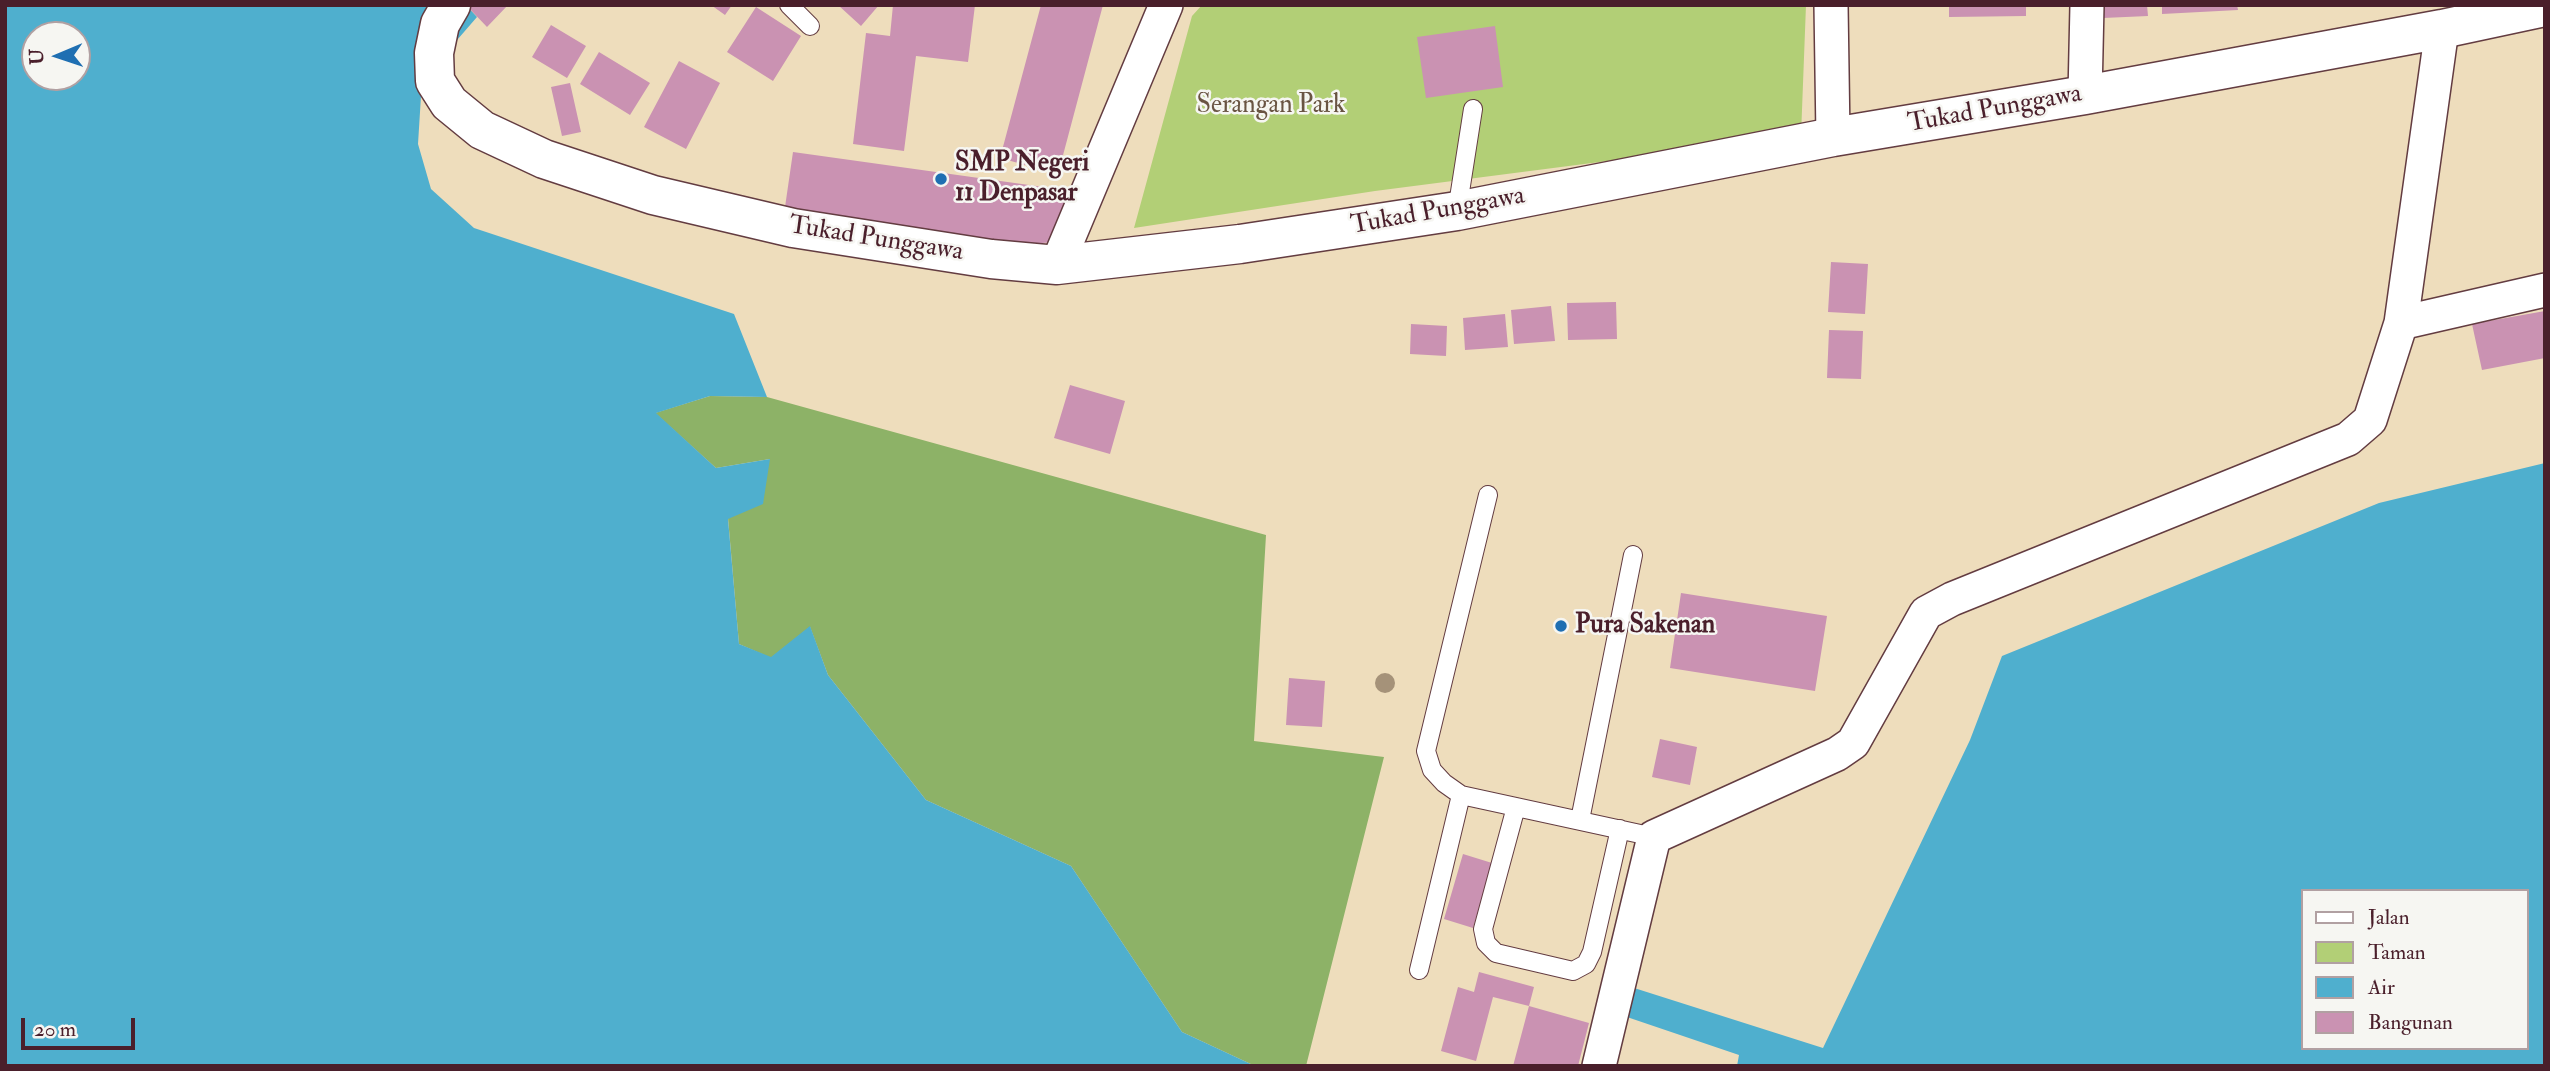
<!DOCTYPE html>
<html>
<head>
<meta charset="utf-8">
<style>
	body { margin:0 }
	#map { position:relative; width:2550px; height:1071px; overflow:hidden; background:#eeddbc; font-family:"IM FELL Double Pica",serif }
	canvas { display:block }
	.frame { position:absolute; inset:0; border:7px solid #4a1f2b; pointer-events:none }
	.legend { position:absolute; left:2301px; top:889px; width:228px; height:161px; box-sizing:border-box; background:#f6f6f2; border:2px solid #b1a0a2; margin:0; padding:9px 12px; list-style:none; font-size:21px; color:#4a1f2b }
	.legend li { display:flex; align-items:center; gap:14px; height:35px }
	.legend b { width:35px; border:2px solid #b1a0a2 }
	.north { position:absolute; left:21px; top:21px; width:70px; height:70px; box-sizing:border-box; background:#f6f6f2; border:2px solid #b1a0a2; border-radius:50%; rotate:268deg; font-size:19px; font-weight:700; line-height:28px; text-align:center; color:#4a1f2b }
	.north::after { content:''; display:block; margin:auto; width:24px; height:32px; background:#1f6fb2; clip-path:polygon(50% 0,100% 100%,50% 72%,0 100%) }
	.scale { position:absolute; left:21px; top:1018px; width:114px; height:32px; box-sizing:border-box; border:4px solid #4a1f2b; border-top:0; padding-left:9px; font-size:21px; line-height:24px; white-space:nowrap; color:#4a1f2b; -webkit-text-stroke:5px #f6f6f2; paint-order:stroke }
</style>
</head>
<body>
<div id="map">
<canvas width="2550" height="1071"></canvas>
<div class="frame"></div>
<ul class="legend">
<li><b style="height:9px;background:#fff"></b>Jalan</li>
<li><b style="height:19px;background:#b2cf76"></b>Taman</li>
<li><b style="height:19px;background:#4fafce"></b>Air</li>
<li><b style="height:19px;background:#ca92b2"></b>Bangunan</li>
</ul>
<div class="north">U</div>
<div class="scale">20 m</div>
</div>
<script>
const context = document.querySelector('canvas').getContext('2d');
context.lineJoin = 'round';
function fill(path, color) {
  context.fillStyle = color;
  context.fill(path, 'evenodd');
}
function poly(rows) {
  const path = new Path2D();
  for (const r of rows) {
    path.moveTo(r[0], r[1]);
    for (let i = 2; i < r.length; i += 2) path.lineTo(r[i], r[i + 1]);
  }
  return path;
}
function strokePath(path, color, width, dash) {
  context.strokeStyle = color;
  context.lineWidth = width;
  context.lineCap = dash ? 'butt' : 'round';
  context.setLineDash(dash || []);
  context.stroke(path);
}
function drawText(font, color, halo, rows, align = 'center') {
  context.font = font + ' "IM FELL Double Pica",serif';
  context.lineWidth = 5;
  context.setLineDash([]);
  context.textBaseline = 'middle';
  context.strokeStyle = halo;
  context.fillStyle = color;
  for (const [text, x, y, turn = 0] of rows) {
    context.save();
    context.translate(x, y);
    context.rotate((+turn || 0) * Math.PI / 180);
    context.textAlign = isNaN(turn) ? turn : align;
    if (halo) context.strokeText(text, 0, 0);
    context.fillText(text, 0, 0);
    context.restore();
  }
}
fill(poly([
	[1202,5,1806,5,1801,136,1375,191,1134,228,1192,16]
]), '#b2cf76');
fill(poly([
	[710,396,767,397,1266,535,1254,741,1384,757,1306,1066,1255,1066,1182,1032,1071,866,926,800,828,675,810,627,771,658,739,644,728,518,770,459,716,468,655,413]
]), '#8db267');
fill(poly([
	[5,5,466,5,477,17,438,62,421,96,418,144,431,189,474,228,734,314,767,397,710,396,656,413,716,468,770,459,763,504,728,519,739,644,771,657,810,626,828,675,926,800,1071,866,1182,1032,1255,1066,5,1066],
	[35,35,77,35,77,77,35,77],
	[2545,463,2545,1066,1737,1066,1739,1055,1624,1016,1631,987,1823,1048,1970,740,2002,656,2379,503],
	[2303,891,2527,891,2527,1048,2303,1048]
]), '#4fafce');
fill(poly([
	[466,5,508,5,487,27],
	[711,5,732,5,725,15],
	[838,5,879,5,861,26],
	[893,5,975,5,968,62,916,56,904,151,853,144,866,33,890,36],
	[1041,5,1103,5,1058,174,1000,158],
	[1949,5,2026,5,2026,16,1949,17],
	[2102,5,2147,5,2148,16,2103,18],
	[2162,5,2237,5,2238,10,2162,14],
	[756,7,801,36,773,81,727,52],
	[551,25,586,46,567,78,532,57],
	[1495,26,1503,87,1426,98,1417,37],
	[599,52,650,83,630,115,580,84],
	[679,61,720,83,686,149,644,127],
	[570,83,581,132,562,136,551,87],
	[793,152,1079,192,1056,242,1015,245,784,214],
	[1831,262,1868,264,1865,314,1828,312],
	[1616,302,1617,339,1568,340,1567,303],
	[1551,306,1555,341,1514,344,1511,310],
	[2545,311,2545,358,2482,370,2472,324],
	[1505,314,1508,347,1465,350,1463,318],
	[1411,324,1447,326,1446,356,1410,354],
	[1829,330,1863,331,1861,379,1827,378],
	[1070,385,1125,401,1110,454,1054,438],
	[1681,593,1827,616,1815,691,1670,668],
	[1289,678,1325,681,1322,727,1286,725],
	[1660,739,1697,747,1690,785,1652,777],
	[1463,854,1492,863,1473,928,1444,919],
	[1479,972,1534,987,1529,1006,1493,997,1476,1061,1441,1051,1458,987,1474,992],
	[1529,1006,1589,1023,1578,1066,1513,1066]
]), '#ca92b2');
const service = poly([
	[789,5,810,26],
	[1457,211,1473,109],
	[1488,495,1426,751,1432,770,1444,783,1461,795,1654,837],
	[1516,807,1483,929,1486,943,1496,953,1573,971,1586,964,1592,952,1620,829],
	[1580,820,1633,555],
	[1419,970,1461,795]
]);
const minor = poly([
	[1831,5,1833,137],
	[2085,95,2087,5],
	[1057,265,1166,5],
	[2401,323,2545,290],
	[1599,1066,1654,837,1837,754,1853,743,1926,613,1952,599,2348,439,2370,420,2401,323,2442,29]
]);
const tertiary = poly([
	[451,5,440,24,434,53,435,81,449,103,482,130,544,159,653,195,793,228,991,259,1057,265,1240,244,1457,211,1833,137,2085,95,2442,29,2545,7]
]);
strokePath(service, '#633c41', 20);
strokePath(minor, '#633c41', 36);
strokePath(tertiary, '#633c41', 41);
strokePath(service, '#fff', 18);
strokePath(minor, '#fff', 33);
strokePath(tertiary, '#fff', 38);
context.fillStyle = '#a59279';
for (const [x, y] of [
	[1385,683]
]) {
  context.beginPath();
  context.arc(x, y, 10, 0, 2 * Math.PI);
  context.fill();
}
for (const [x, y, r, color] of [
	[941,179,7,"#1f6fb2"],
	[1561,626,7,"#1f6fb2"]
]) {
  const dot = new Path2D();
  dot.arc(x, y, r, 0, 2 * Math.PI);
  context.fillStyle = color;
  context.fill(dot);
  strokePath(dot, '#f6f6f2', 2.5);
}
drawText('26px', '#695442', '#f6f6f2', [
	["Serangan Park",1271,106]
]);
drawText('26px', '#4a1f2b', '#f6f6f2', [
	["Tukad Punggawa",1995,110,-10],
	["Tukad Punggawa",1438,212,-10],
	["Tukad Punggawa",876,240,9]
]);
drawText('bold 26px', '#4a1f2b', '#f6f6f2', [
	["SMP Negeri",955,164],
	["11 Denpasar",955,194],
	["Pura Sakenan",1575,626]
], 'left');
</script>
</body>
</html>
